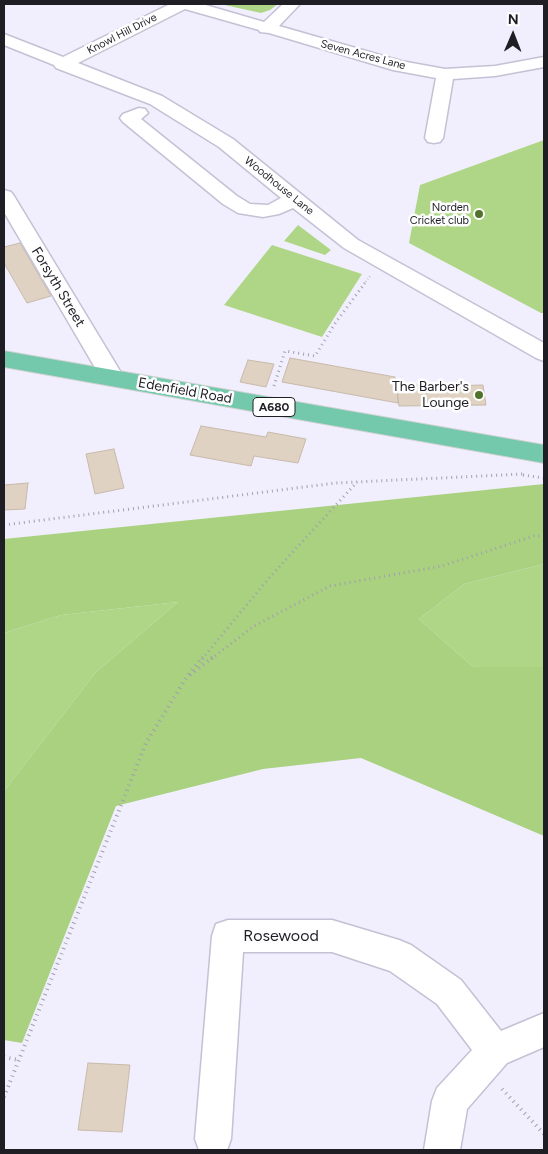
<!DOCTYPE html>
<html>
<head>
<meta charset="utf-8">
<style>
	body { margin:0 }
	#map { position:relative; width:548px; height:1154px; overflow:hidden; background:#f1effe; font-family:Figtree,sans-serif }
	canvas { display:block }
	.frame { position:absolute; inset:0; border:5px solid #1f1e25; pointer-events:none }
	.north { position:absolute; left:488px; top:10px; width:50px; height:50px; -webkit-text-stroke:4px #fefefe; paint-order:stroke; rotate:1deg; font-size:14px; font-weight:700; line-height:20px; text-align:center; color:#1f1e25 }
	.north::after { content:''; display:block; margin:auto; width:18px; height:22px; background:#1f1e25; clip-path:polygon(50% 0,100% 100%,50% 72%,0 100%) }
</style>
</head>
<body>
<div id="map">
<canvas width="548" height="1154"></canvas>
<div class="frame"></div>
<div class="north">N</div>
</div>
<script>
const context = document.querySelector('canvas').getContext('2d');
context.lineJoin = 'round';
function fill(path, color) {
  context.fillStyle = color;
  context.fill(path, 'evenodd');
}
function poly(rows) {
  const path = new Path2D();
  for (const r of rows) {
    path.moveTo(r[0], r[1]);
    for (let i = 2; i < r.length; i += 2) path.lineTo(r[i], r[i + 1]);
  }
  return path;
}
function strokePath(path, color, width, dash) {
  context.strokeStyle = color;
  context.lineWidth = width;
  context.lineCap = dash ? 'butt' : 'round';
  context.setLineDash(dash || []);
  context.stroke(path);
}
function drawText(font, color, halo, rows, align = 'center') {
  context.font = font + ' Figtree,sans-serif';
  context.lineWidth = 5;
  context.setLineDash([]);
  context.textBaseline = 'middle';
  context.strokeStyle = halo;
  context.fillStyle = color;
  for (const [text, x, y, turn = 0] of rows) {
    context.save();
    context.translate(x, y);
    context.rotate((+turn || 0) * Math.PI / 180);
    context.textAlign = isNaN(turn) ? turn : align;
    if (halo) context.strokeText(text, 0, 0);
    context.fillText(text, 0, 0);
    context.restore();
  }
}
fill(poly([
	[220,4,278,4,270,10,261,13],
	[544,140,544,313,541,313,409,243,420,185],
	[298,225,331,250,325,255,284,241],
	[272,245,362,274,322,337,224,305],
	[544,564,544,667,473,667,419,619,464,584],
	[178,602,96,672,4,791,4,633,61,615]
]), '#afd687');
fill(poly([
	[544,484,544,564,464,584,419,619,473,667,544,667,544,836,361,758,263,769,116,806,22,1043,4,1040,4,791,96,672,178,602,61,615,4,633,4,539]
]), '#a9d180');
const building = poly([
	[20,243,51,296,27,303,4,263,4,247,20,243],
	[290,358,395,377,396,386,443,384,443,386,483,385,486,405,399,406,397,390,398,403,282,382,290,358],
	[248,360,274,364,266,387,240,382,248,360],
	[201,426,266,437,268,432,306,439,298,463,254,456,251,466,190,455,201,426],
	[114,449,124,488,95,494,86,454,114,449],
	[28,483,25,509,4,510,4,485,28,483],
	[88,1063,130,1065,122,1132,78,1130,88,1063]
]);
fill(building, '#dfd2c2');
strokePath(building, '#c7baaa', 1);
const street = poly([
	[170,4,202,4,264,22,283,4,300,4,279,26,401,61,445,69,495,66,544,57,544,67,495,76,453,79,443,138,440,142,434,143,428,142,425,138,436,78,393,70,269,33,260,32,259,30,185,9,78,63,162,96,233,139,358,240,544,343,544,361,536,358,344,248,293,208,279,214,263,217,238,213,223,204,123,122,120,118,123,114,139,108,145,109,148,113,141,119,237,196,250,204,268,205,281,198,219,147,150,104,56,68,54,65,4,45,4,34,63,57,170,4],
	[4,190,11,192,14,196,120,371,123,377,120,383,112,385,104,383,4,212,4,190],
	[228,920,332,920,399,940,411,945,461,980,501,1031,544,1013,544,1047,507,1063,467,1109,460,1150,424,1150,432,1101,437,1088,472,1050,437,1004,390,971,332,952,243,952,231,1139,227,1150,199,1150,195,1139,212,936,216,924,228,920]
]);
const primary = poly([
	[4,351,544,445,544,463,4,367,4,351]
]);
strokePath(street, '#c4c1d4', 3);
strokePath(primary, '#d2d2d3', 2);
strokePath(poly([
	[364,284,370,276]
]), '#a1a0ac', 2, [0.5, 2.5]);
strokePath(poly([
	[274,386,285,351,315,356,336,322,365,283],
	[523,475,544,478],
	[4,525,336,483,523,474],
	[202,659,269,578,357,482],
	[211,659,254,626,330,586,442,566,534,536,544,536]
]), '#a1a0ac', 3, [1, 4]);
strokePath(poly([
	[190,675,213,657],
	[4,1057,18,1060],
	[502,1089,544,1134],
	[4,1097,146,743,186,678,203,657]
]), '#a1a0ac', 4, [1, 4.5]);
fill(street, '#fff');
fill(primary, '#74c9ac');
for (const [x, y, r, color] of [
	[479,214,5,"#50722a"],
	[479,395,5,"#50722a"]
]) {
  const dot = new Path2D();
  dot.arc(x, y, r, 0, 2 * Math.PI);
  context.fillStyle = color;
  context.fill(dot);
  strokePath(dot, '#fefefe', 2);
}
drawText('11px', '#1f1e25', '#fefefe', [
	["Knowl Hill Drive",122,34,-27],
	["Seven Acres Lane",363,55,15],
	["Woodhouse Lane",279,186,39]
]);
drawText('11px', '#1f1e25', '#fefefe', [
	["Norden",469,208],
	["Cricket club",469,221]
], 'right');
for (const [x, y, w] of [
	[274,407,42]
]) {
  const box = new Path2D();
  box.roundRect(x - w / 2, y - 9.5, w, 19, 4);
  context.fillStyle = '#fefefe';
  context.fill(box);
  strokePath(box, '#1f1e25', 1);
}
drawText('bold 12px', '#1f1e25', null, [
	["A680",274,407]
]);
drawText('14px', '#1f1e25', '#fefefe', [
	["Forsyth Street",58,287,59],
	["Edenfield Road",185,391,10]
]);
drawText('14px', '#1f1e25', '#fefefe', [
	["The Barber's",469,387],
	["Lounge",469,403]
], 'right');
drawText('16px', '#1f1e25', '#fefefe', [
	["Rosewood",281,936]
]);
</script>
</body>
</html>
